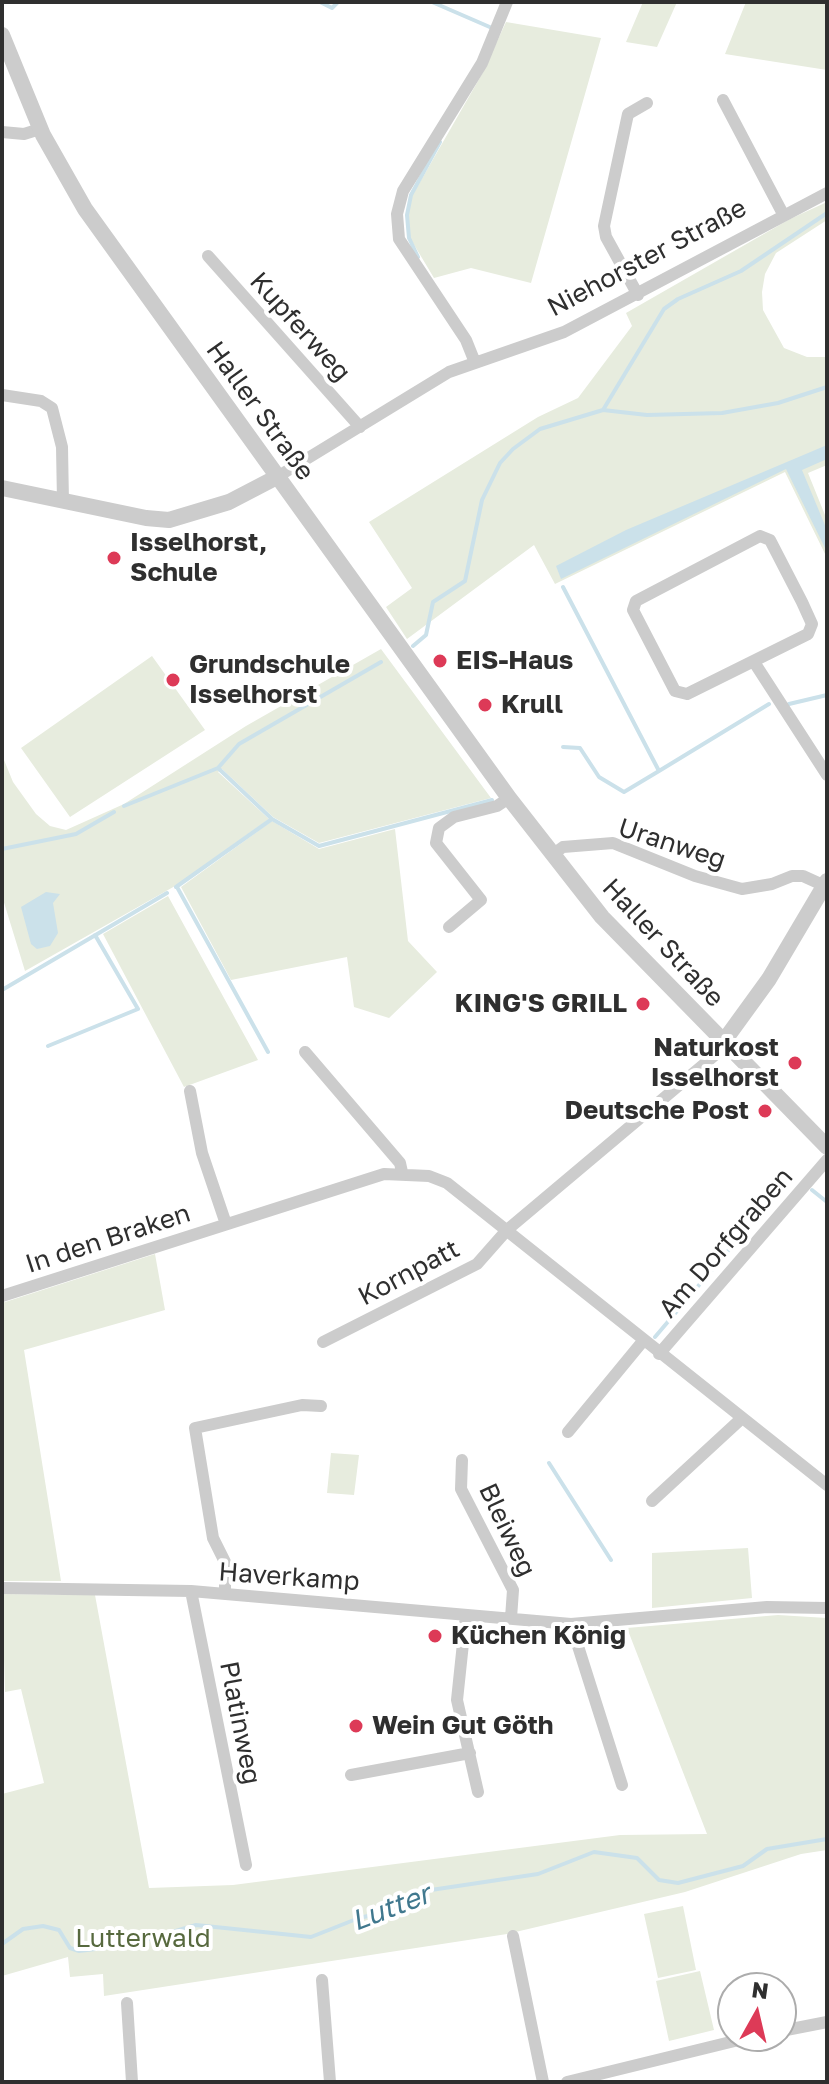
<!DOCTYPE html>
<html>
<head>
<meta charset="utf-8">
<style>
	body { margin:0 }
	#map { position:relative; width:829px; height:2084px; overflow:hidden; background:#fff; font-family:"Golos Text",sans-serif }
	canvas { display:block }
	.frame { position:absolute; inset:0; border:4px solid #2f2f2f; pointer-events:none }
	.north { position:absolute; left:717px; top:1972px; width:80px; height:80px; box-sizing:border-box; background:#fff; border:2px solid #acacac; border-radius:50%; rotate:8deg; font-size:22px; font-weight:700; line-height:32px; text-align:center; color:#2f2f2f }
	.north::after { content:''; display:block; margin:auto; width:28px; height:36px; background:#dd3a57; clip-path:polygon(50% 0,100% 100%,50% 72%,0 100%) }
</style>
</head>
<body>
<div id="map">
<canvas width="829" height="2084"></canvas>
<div class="frame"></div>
<div class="north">N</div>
</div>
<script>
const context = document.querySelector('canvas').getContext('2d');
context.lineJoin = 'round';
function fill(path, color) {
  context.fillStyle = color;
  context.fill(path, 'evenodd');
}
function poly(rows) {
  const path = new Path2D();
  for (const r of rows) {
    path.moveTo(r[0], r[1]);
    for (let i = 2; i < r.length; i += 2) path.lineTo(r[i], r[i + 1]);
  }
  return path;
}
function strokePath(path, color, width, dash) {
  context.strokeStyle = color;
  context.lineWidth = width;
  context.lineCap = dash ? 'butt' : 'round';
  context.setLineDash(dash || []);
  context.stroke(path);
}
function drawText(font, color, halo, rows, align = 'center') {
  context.font = font + ' "Golos Text",sans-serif';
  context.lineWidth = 8;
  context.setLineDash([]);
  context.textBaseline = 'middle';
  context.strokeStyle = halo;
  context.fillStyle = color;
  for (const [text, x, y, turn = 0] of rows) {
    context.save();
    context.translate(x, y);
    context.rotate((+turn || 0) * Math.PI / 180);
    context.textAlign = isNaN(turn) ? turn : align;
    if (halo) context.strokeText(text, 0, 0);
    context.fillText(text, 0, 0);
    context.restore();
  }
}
fill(poly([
	[643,2,677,2,657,47,626,42],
	[746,2,827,2,827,70,725,54],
	[506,22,601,38,531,283,471,268,434,278,410,238,408,215,412,196,482,74],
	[827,202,827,220,776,253,765,274,762,292,763,310,784,348,807,357,827,357,827,465,808,473,827,520,827,558,785,472,555,584,534,545,407,639,386,607,412,588,369,522,538,417,578,398,632,326,626,313,790,219],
	[381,649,491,798,319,843,273,817,222,769,218,772,269,819,175,886,25,971,2,896,2,755,13,782,36,814,50,826,66,830,124,804,246,726],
	[152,656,205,730,70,817,21,748],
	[272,821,319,849,395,829,408,941,437,972,389,1018,354,1007,347,957,231,980,181,887],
	[168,896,258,1060,184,1087,103,934],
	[155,1254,165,1310,24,1350,61,1581,2,1581,2,1303],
	[331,1453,359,1455,354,1495,327,1493],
	[748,1548,752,1598,652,1608,652,1553],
	[2,1594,95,1595,149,1888,233,1885,620,1835,707,1834,627,1628,778,1615,827,1618,827,1850,801,1854,685,1892,507,1934,104,1996,103,1974,70,1977,68,1957,2,1976,2,1794,44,1783,21,1689,5,1692],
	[683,1906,696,1970,658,1978,644,1914],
	[700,1971,714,2030,669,2041,656,1981]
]), '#e7ecde');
fill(poly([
	[827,445,827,459,802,470,827,530,827,552,786,469,561,579,556,566,626,530],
	[46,892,60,894,53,903,58,933,50,946,37,949,31,944,21,907]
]), '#cbe1ea');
strokePath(poly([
	[320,2,332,8,338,2],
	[432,2,492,28],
	[418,257,409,238,407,215,411,195,440,142],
	[603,410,647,415,722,413,778,403,827,387],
	[563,587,659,771,769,704],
	[413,646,426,635,433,602,465,581,482,500,500,463,513,449,540,429,603,410,664,309,678,299,741,271,827,213],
	[789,704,827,695],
	[563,747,580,748,599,777,624,792,659,771],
	[218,768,272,819,319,846,492,800],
	[124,806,218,768,239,744,381,662],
	[2,849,76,834,114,812],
	[176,887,272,819],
	[177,887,268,1052],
	[2,990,167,893],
	[48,1046,138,1009,95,935],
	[812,1190,827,1202],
	[655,1337,783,1186],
	[549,1463,611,1560],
	[2,1944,23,1929,43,1926,59,1930,70,1948,79,1951,128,1945,196,1925,311,1937,359,1918,403,1908,431,1890,538,1874,594,1852,637,1858,659,1880,678,1883,743,1866,767,1849,827,1839]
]), '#cbe1ea', 4);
strokePath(poly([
	[723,100,783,214],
	[2,132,24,134,40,129],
	[208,256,360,427],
	[638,295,606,237,604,226,628,114,647,103],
	[474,360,466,340,399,239,397,214,403,191,482,63,507,2],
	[2,395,41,401,52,408,62,447,63,502],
	[277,477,449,372,564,332,827,193],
	[760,536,770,540,802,602,812,624,808,634,687,694,675,691,633,610,636,601,760,536],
	[754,662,827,775],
	[552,855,563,847,613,843,695,876,742,889,772,884,792,876,803,876,825,886],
	[449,927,481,900,436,843,439,828,454,817,497,806,509,798],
	[305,1052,400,1163,402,1172],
	[190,1091,202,1153,226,1224],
	[2,1296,384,1174,429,1176,447,1183,827,1485],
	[323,1342,477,1264,507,1230,715,1055,724,1041],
	[659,1354,827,1160],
	[568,1432,643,1341],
	[462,1460,461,1489,513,1590,511,1618],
	[652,1501,741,1419],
	[2,1588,191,1591,571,1624,767,1607,827,1608],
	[191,1591,246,1865],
	[225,1594,225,1562,213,1538,195,1428,302,1405,321,1406],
	[466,1615,457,1700,478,1792],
	[571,1624,622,1785],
	[351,1775,470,1753],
	[513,1936,543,2082],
	[322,1980,330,2082],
	[127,2003,132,2082],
	[781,2031,827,2022],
	[567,2082,755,2036]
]), '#ccc', 12);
strokePath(poly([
	[2,35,43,135,85,209,509,798,602,917,827,1147],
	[2,488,146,518,169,520,229,502,277,477],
	[724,1041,769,979,827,881]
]), '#ccc', 16);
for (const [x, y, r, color] of [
	[114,558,8,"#dd3a57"],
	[440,661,8,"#dd3a57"],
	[173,680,8,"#dd3a57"],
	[485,705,8,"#dd3a57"],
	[643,1004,8,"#dd3a57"],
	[795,1063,8,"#dd3a57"],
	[765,1111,8,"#dd3a57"],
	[435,1636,8,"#dd3a57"],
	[356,1726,8,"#dd3a57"]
]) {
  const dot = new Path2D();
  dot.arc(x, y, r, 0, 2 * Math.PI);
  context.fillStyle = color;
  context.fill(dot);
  strokePath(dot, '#fff', 3);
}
drawText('26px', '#2f2f2f', '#fff', [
	["Niehorster Straße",647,258,-28],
	["Kupferweg",300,327,48],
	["Haller Straße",260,411,54],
	["Uranweg",672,844,18],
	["Haller Straße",663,943,47],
	["In den Braken",108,1239,-18],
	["Am Dorfgraben",726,1243,-49],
	["Kornpatt",409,1273,-28],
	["Bleiweg",507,1530,65],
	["Haverkamp",289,1577,4],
	["Platinweg",240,1723,79]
]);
drawText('bold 26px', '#2f2f2f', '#fff', [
	["Isselhorst,",130,543],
	["Schule",130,573],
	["EIS-Haus",456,661],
	["Grundschule",189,665],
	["Isselhorst",189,695],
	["Krull",501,705],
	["KING'S GRILL",627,1004,"right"],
	["Naturkost",779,1048,"right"],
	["Isselhorst",779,1078,"right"],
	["Deutsche Post",749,1111,"right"],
	["Küchen König",451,1636],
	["Wein Gut Göth",372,1726]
], 'left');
drawText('26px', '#57693e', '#fff', [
	["Lutterwald",143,1939]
]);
drawText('italic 28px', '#40788e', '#fff', [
	["Lutter",391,1908,-21]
]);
</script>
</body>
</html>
